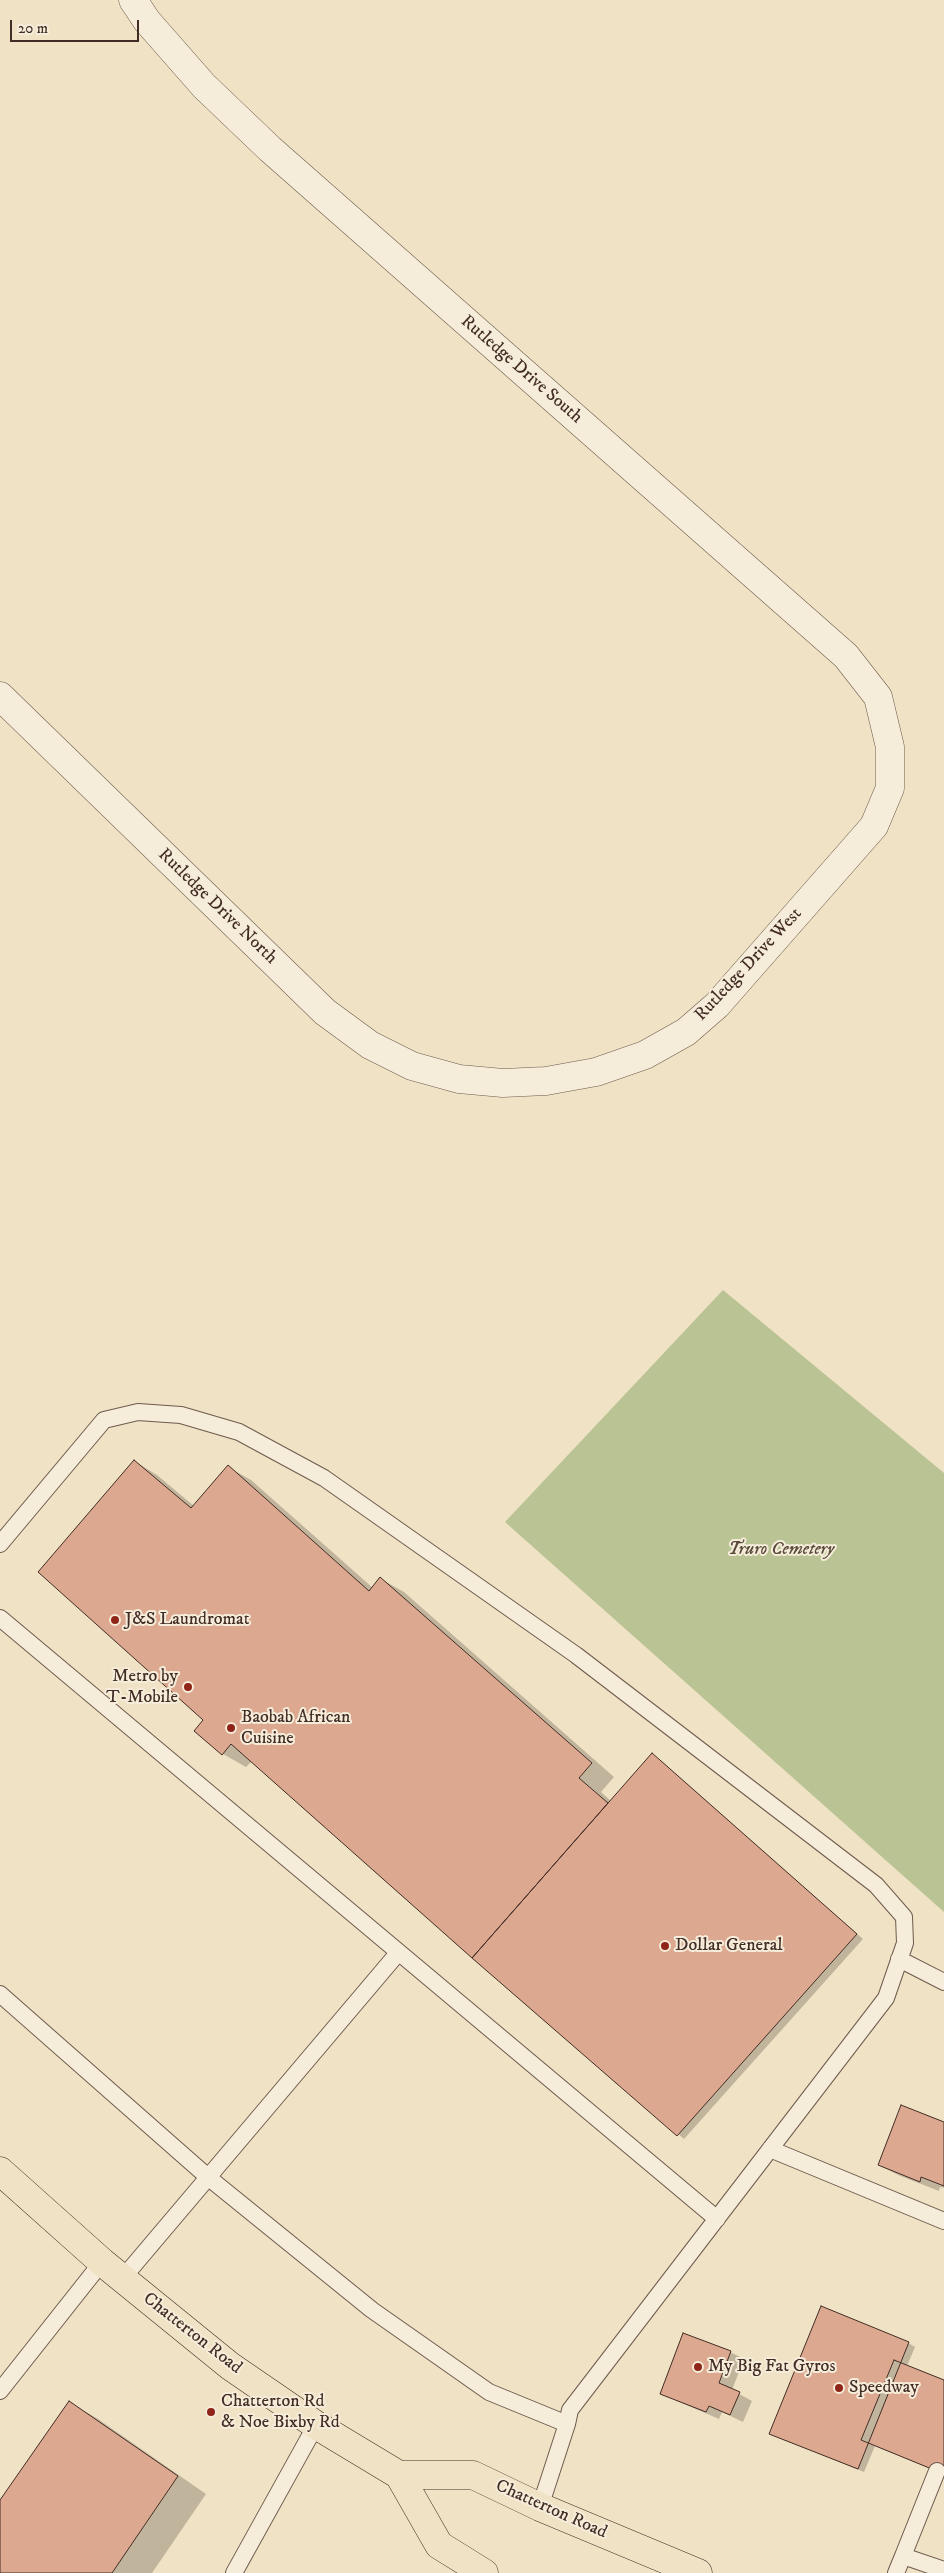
<!DOCTYPE html>
<html>
<head>
<meta charset="utf-8">
<style>
	body { margin:0 }
	#map { position:relative; width:944px; height:2573px; overflow:hidden; background:#f0e2c4; font-family:"IM FELL DW Pica",serif }
	canvas { display:block }
	.scale { position:absolute; left:10px; top:20px; width:129px; height:22px; box-sizing:border-box; border:2px solid #422c25; border-top:0; padding-left:6px; font-size:15px; line-height:18px; white-space:nowrap; color:#422c25; -webkit-text-stroke:4px #f5ecd9; paint-order:stroke }
</style>
</head>
<body>
<div id="map">
<canvas width="944" height="2573"></canvas>
<div class="scale">20 m</div>
</div>
<script>
const context = document.querySelector('canvas').getContext('2d');
context.lineJoin = 'round';
function fill(path, color) {
  context.fillStyle = color;
  context.fill(path, 'evenodd');
}
function poly(rows) {
  const path = new Path2D();
  for (const r of rows) {
    path.moveTo(r[0], r[1]);
    for (let i = 2; i < r.length; i += 2) path.lineTo(r[i], r[i + 1]);
  }
  return path;
}
function strokePath(path, color, width, dash) {
  context.strokeStyle = color;
  context.lineWidth = width;
  context.lineCap = dash ? 'butt' : 'round';
  context.setLineDash(dash || []);
  context.stroke(path);
}
function drawText(font, color, halo, rows, align = 'center') {
  context.font = font + ' "IM FELL DW Pica",serif';
  context.lineWidth = 4;
  context.setLineDash([]);
  context.textBaseline = 'middle';
  context.strokeStyle = halo;
  context.fillStyle = color;
  for (const [text, x, y, turn = 0] of rows) {
    context.save();
    context.translate(x, y);
    context.rotate((+turn || 0) * Math.PI / 180);
    context.textAlign = isNaN(turn) ? turn : align;
    if (halo) context.strokeText(text, 0, 0);
    context.fillText(text, 0, 0);
    context.restore();
  }
}
fill(poly([
	[723,1290,944,1473,944,1912,505,1522]
]), '#bac394');
fill(poly([
	[134,1461,157,1475,194,1506,228,1467,251,1480,373,1588,381,1579,404,1592,614,1777,601,1792,611,1801,658,1758,863,1939,684,2139,473,1957,252,1761,246,1767,223,1754,205,1720],
	[944,2124,944,2188,940,2187,939,2191,898,2175,879,2165],
	[908,2343,915,2347,907,2366,944,2381,944,2474,875,2446,864,2472,777,2437],
	[730,2352,744,2359,732,2390,752,2401,743,2422,722,2412,719,2419,661,2394],
	[69,2402,98,2419,206,2494,152,2573,0,2573,0,2503]
]), '#0003');
const building = poly([
	[134,1460,191,1508,228,1465,369,1591,380,1577,592,1763,579,1778,608,1803,472,1958,231,1744,222,1755,194,1731,203,1720,38,1572,134,1460],
	[652,1753,857,1934,677,2136,472,1958,652,1753],
	[901,2105,944,2122,944,2186,921,2177,920,2182,878,2165,901,2105],
	[821,2306,909,2342,858,2469,769,2434,821,2306],
	[683,2333,731,2351,719,2383,740,2392,730,2415,709,2406,706,2412,660,2394,683,2333],
	[894,2360,944,2380,944,2474,861,2440,894,2360],
	[69,2401,178,2476,112,2573,0,2573,0,2500,69,2401]
]);
fill(building, '#dca990');
strokePath(building, '#422c25', 1);
const lane = poly([
	[0,1544,104,1420,138,1412,181,1415,239,1432,324,1478,576,1655,876,1885,904,1917,905,1943,886,1998,570,2410,567,2424,540,2507],
	[0,1618,717,2219],
	[899,1959,944,1982],
	[0,1994,209,2178,372,2310,489,2392,567,2424],
	[770,2149,944,2221],
	[122,2279,398,1953],
	[0,2391,102,2262],
	[903,2556,937,2471],
	[234,2573,316,2425],
	[896,2573,903,2556,944,2570]
]);
const street = poly([
	[0,696,325,1012,370,1045,412,1066,459,1079,503,1083,546,1081,596,1072,645,1055,686,1032,717,1005,874,826,890,788,890,747,878,697,846,656,270,149,204,86,147,21,133,0]
]);
const primary = poly([
	[0,2171,102,2262,230,2366,316,2425,399,2475,439,2545,484,2573],
	[399,2475,473,2475,540,2507,698,2573]
]);
strokePath(lane, '#6e5a4d', 18);
strokePath(street, '#6e5a4d', 29);
strokePath(primary, '#422c25', 29);
strokePath(lane, '#f5ecd9', 16);
strokePath(street, '#f5ecd9', 28);
strokePath(primary, '#f0e2c4', 28);
for (const [x, y, r, color] of [
	[115,1620,5,"#8f2418"],
	[188,1687,5,"#8f2418"],
	[231,1728,5,"#8f2418"],
	[665,1946,5,"#8f2418"],
	[698,2367,5,"#8f2418"],
	[839,2388,5,"#8f2418"],
	[211,2412,5,"#8f2418"]
]) {
  const dot = new Path2D();
  dot.arc(x, y, r, 0, 2 * Math.PI);
  context.fillStyle = color;
  context.fill(dot);
  strokePath(dot, '#f5ecd9', 2);
}
drawText('18px', '#422c25', '#f5ecd9', [
	["Rutledge Drive South",521,370,41],
	["Rutledge Drive North",217,907,44],
	["Rutledge Drive West",749,965,-47],
	["Chatterton Road",192,2334,38],
	["Chatterton Road",551,2510,24]
]);
drawText('italic 18px', '#5a4a3b', '#f5ecd9', [
	["Truro Cemetery",781,1550]
]);
drawText('18px', '#422c25', '#f5ecd9', [
	["J&S Laundromat",125,1620],
	["Metro by",178,1677,"right"],
	["T-Mobile",178,1698,"right"],
	["Baobab African",241,1718],
	["Cuisine",241,1739],
	["Dollar General",675,1946],
	["My Big Fat Gyros",708,2367],
	["Speedway",849,2388],
	["Chatterton Rd",221,2402],
	["& Noe Bixby Rd",221,2423]
], 'left');
</script>
</body>
</html>
